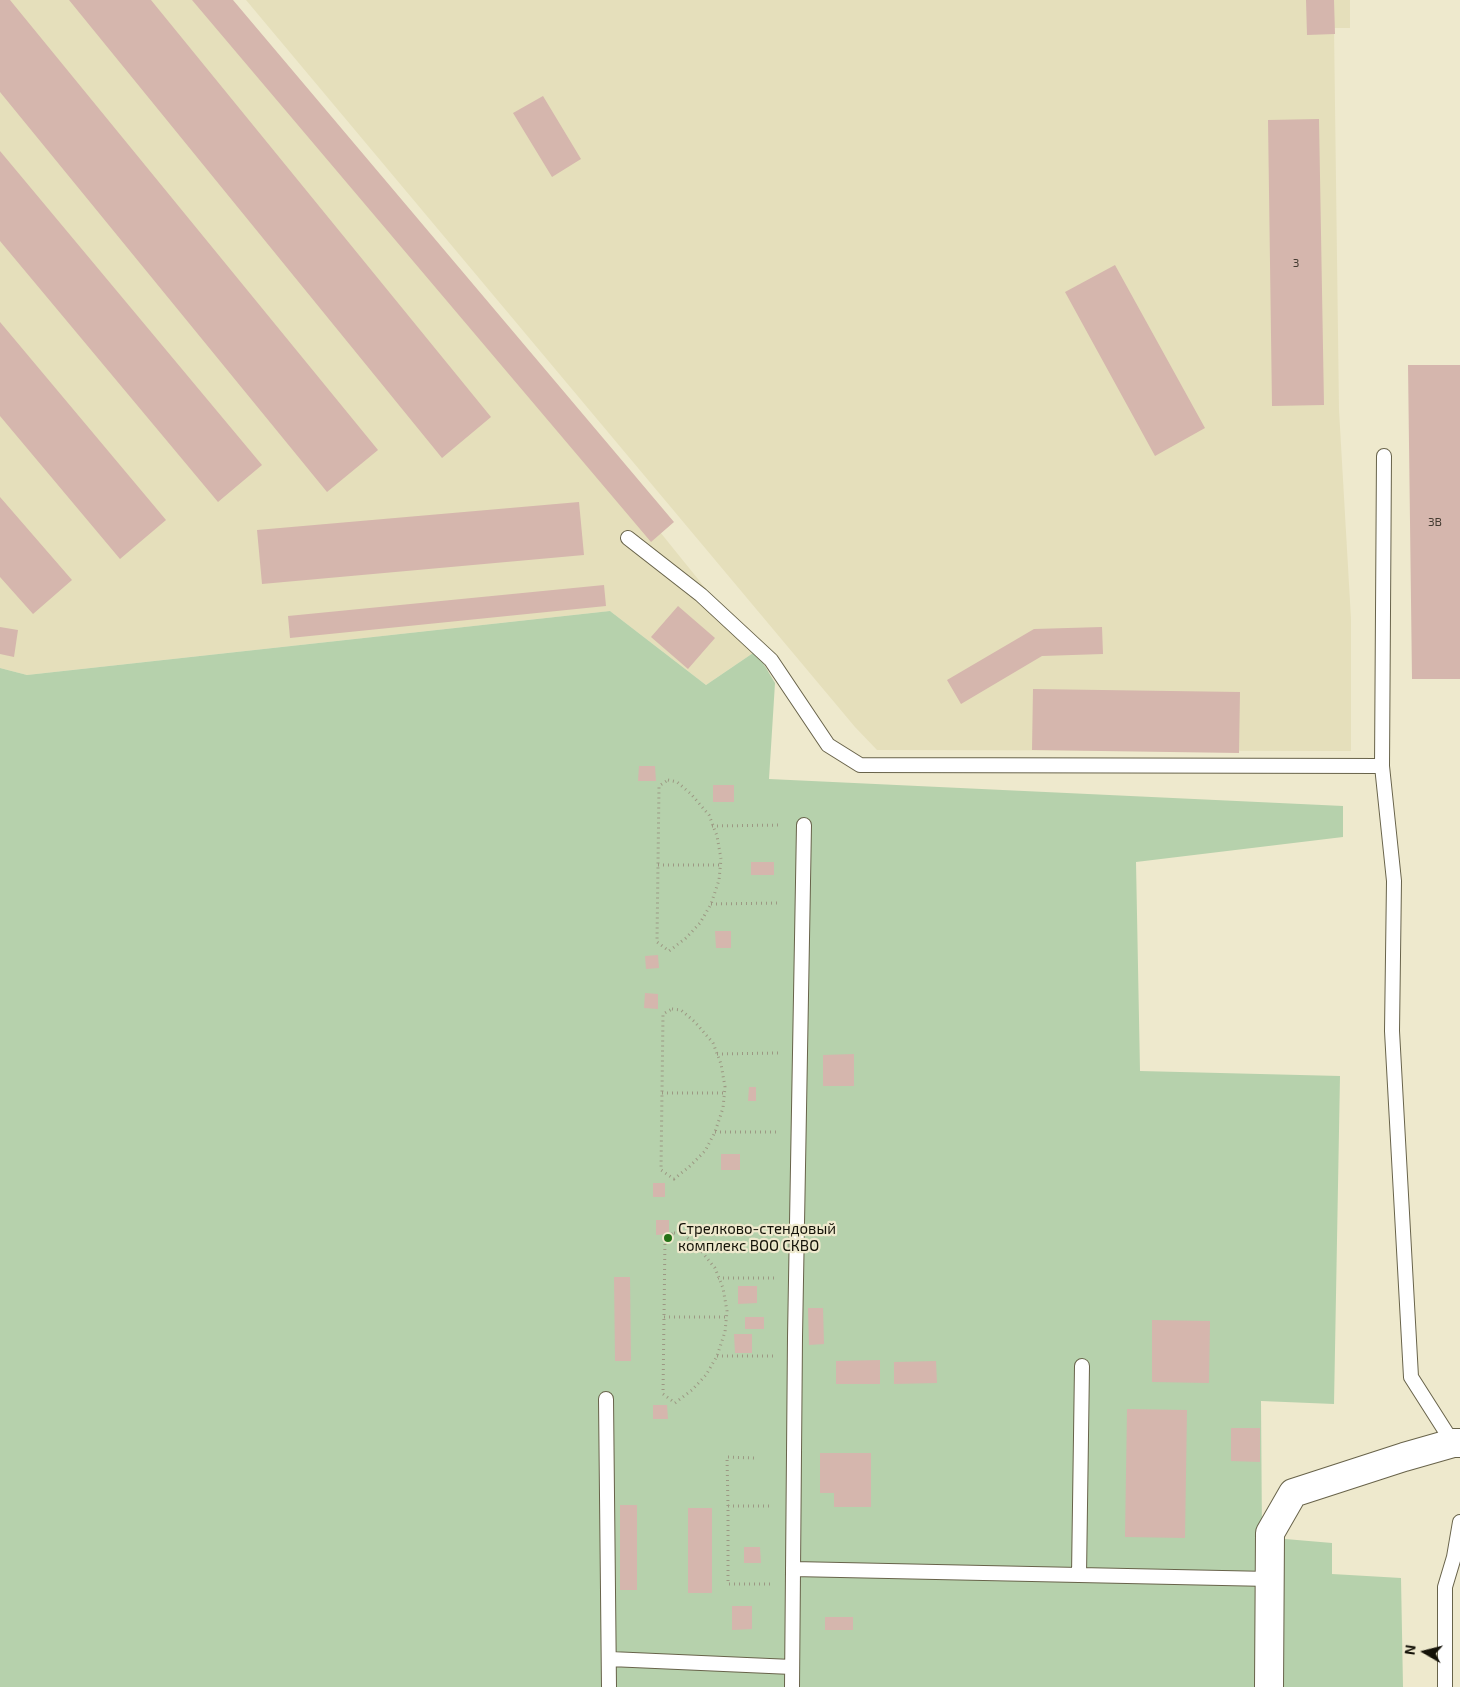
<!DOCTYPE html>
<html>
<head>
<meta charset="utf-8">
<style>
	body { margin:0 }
	#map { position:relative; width:1460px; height:1687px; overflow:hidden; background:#eee9cd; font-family:"Exo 2",sans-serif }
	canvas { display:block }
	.north { position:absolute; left:1400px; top:1627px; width:50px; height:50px; -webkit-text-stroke:4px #eee9cd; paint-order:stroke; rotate:278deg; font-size:14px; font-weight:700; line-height:20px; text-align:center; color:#141208 }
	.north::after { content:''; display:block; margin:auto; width:18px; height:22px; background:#141208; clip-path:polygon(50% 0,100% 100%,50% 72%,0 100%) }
</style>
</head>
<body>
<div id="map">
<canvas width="1460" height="1687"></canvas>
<div class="north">N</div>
</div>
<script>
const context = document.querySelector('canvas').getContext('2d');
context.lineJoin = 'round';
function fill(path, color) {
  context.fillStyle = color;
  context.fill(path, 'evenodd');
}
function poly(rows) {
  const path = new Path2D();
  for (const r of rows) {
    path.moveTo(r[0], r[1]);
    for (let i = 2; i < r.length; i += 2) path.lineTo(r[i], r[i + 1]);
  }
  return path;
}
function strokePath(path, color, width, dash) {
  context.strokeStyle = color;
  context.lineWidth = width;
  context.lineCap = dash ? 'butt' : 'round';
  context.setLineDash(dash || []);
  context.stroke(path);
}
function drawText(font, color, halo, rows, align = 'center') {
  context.font = font + ' "Exo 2",sans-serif';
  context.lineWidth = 4.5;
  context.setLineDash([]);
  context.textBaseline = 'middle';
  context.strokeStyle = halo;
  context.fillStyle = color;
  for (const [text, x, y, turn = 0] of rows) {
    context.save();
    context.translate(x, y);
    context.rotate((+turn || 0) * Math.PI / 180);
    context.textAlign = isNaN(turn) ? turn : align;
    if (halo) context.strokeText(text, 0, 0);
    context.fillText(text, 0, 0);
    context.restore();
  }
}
fill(poly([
	[0,0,231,0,756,651,706,685,610,611,27,675,0,668],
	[246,0,1350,0,1350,28,1334,28,1339,410,1351,619,1351,751,877,750,855,727]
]), '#e5dfbb');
fill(poly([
	[610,611,706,685,756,651,775,683,769,779,1343,806,1343,837,1136,862,1140,1071,1340,1076,1334,1404,1261,1401,1262,1537,1332,1543,1332,1574,1401,1578,1403,1687,0,1687,0,668,27,675]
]), '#b6d1ac');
fill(poly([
	[0,0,10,0,378,450,327,492,0,92],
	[69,0,151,0,491,417,442,458],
	[192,0,233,0,674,522,651,542],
	[1306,0,1334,0,1335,34,1307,35],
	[543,96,581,159,552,177,513,113],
	[1319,119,1324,405,1272,406,1268,120],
	[0,151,262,465,218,502,0,241],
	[1115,265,1205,428,1155,456,1065,292],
	[0,322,166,520,120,559,0,416],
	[1408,365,1460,365,1460,679,1412,679],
	[0,497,72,580,33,614,0,577],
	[579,502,584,555,262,584,257,530],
	[604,585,606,606,290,638,288,616],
	[678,606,715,638,688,669,651,637],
	[0,627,18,630,14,657,0,654],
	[1102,627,1103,654,1042,656,961,704,947,680,1034,629],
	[1033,689,1240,692,1239,753,1032,750],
	[639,766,655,766,656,781,638,781],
	[713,785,734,785,734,802,713,802],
	[751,862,774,862,774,875,751,875],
	[715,931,731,931,731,948,716,948],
	[658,955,659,968,646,969,645,956],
	[645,993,658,994,658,1009,644,1008],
	[854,1054,854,1086,823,1086,823,1055],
	[749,1087,756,1087,756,1101,748,1101],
	[721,1154,740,1154,740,1170,721,1170],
	[653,1183,665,1183,665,1197,653,1197],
	[656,1220,669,1220,669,1234,656,1235],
	[614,1277,630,1277,631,1361,615,1361],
	[738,1286,757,1286,757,1303,738,1304],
	[808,1308,823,1308,824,1344,809,1345],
	[745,1317,764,1317,764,1329,745,1329],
	[1152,1320,1210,1321,1209,1383,1152,1382],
	[734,1334,752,1334,752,1353,735,1353],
	[880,1360,880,1384,836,1384,836,1361],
	[936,1361,937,1383,894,1384,894,1362],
	[653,1405,667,1405,668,1419,653,1419],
	[1127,1409,1187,1410,1185,1538,1125,1537],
	[1231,1428,1260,1428,1260,1462,1231,1461],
	[820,1453,871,1453,871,1507,834,1507,834,1493,820,1493],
	[620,1505,637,1505,637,1590,620,1590],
	[688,1508,712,1508,712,1593,688,1593],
	[744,1547,760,1547,761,1563,744,1563],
	[732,1606,752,1606,752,1629,732,1630],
	[825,1617,853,1617,853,1630,825,1630]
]), '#d5b6ad');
const service = poly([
	[1384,456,1382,766,1394,881,1392,1031,1411,1377,1453,1443],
	[628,538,701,595,771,660,828,745,860,765,1382,766],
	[606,1399,609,1687],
	[793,1569,1270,1579],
	[1079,1575,1082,1366],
	[610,1659,792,1667],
	[792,1687,795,1337,804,825],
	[1445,1687,1445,1587,1454,1557,1460,1522]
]);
const minor = poly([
	[1269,1687,1270,1533,1293,1493,1404,1457,1453,1443,1460,1443]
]);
strokePath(service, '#68634a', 16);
strokePath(minor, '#68634a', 30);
strokePath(poly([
	[668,780,677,782,691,794,709,815,717,836,721,859,719,880,711,904,700,923,686,938,669,951,657,942,659,786,668,780],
	[712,826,782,825],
	[658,865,721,865],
	[711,904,780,903],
	[672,1009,681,1010,695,1022,713,1043,721,1064,725,1087,723,1108,715,1132,705,1151,690,1166,674,1179,661,1170,663,1014,672,1009],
	[717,1054,778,1053],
	[662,1093,725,1093],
	[715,1132,777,1132],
	[674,1233,683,1234,697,1246,715,1268,723,1288,727,1311,725,1332,717,1356,706,1375,692,1390,675,1403,663,1394,665,1238,674,1233],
	[718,1278,775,1278],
	[664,1317,727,1317],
	[717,1356,774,1356],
	[728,1506,727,1457,754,1458],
	[770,1584,728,1584,728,1506,772,1506]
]), '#9c9883', 3, [1, 4]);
strokePath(service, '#fff', 14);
strokePath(minor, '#fff', 28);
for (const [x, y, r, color] of [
	[668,1238,5,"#247116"]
]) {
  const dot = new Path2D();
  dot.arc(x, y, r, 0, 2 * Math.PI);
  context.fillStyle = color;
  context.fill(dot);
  strokePath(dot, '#eee9cd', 2);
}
drawText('12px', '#443b31', null, [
	["3",1296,263],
	["3В",1435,522]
]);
drawText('15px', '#141208', '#eee9cd', [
	["Стрелково-стендовый",678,1229],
	["комплекс ВОО СКВО",678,1246]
], 'left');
</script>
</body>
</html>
